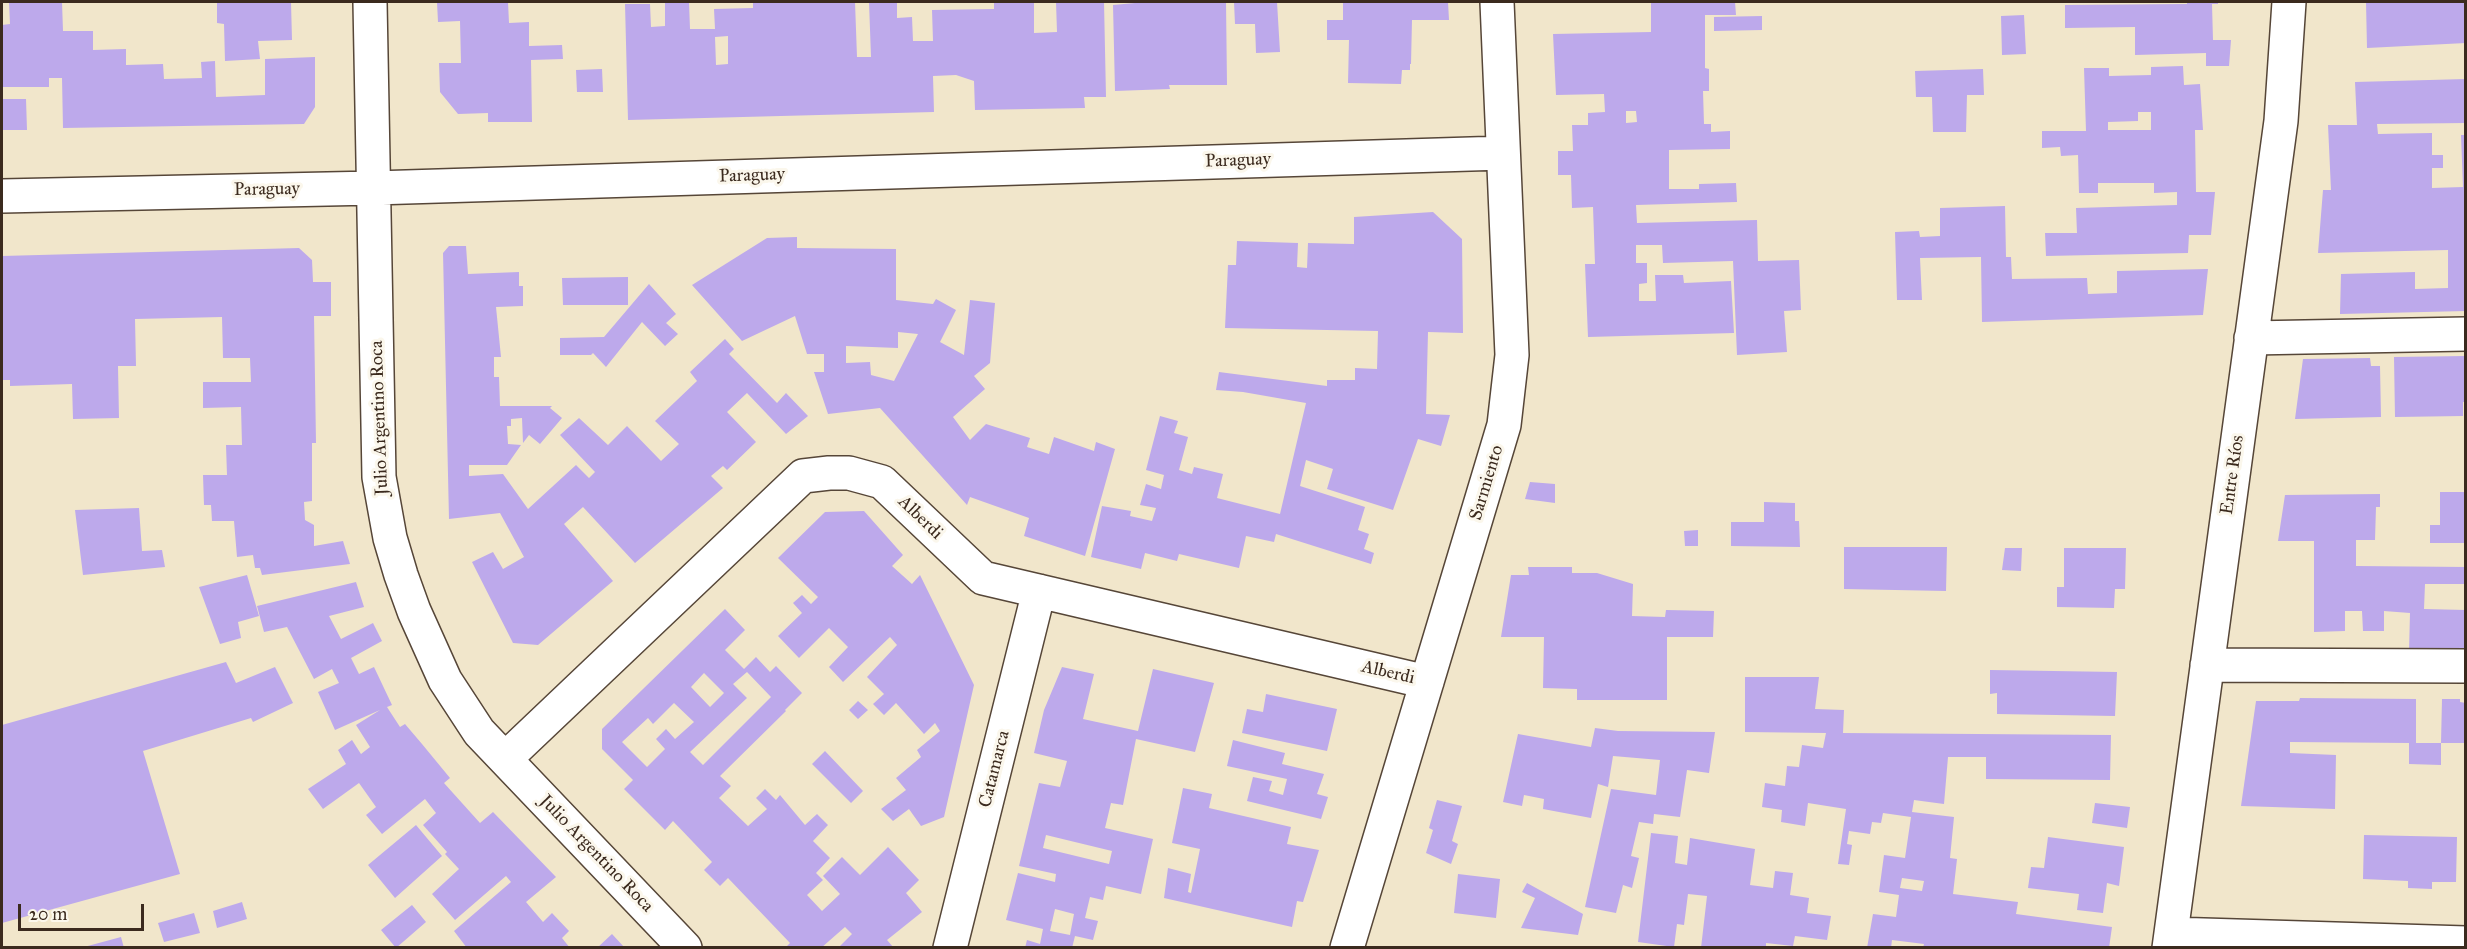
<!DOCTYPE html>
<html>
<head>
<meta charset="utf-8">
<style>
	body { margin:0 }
	#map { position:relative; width:2467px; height:949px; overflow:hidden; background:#f1e6cb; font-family:"IM FELL Great Primer",serif }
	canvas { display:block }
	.frame { position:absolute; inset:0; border:3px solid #3b2a1e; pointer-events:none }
	.scale { position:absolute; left:18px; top:904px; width:126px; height:27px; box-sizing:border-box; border:3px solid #3b2a1e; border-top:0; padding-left:8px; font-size:18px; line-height:21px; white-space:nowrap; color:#3b2a1e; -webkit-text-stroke:4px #fbf7ec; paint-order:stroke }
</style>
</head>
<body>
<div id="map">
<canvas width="2467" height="949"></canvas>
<div class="frame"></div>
<div class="scale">20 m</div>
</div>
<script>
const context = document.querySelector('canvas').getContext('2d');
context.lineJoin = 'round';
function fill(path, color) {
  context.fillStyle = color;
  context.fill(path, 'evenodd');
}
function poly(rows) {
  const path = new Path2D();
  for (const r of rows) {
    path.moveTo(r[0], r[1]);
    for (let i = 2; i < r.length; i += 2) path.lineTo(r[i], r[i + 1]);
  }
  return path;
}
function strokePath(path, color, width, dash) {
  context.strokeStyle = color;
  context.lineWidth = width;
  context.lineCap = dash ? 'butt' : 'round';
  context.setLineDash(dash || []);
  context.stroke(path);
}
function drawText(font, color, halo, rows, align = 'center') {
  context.font = font + ' "IM FELL Great Primer",serif';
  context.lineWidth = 6;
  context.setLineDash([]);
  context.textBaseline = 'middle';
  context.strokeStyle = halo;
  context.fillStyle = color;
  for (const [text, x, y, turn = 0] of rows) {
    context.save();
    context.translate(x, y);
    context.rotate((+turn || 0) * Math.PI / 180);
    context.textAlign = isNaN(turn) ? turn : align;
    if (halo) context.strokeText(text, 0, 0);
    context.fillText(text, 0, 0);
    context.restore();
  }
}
fill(poly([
	[9,2,62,2,63,31,93,31,93,50,126,49,126,65,163,64,164,79,202,78,201,62,215,61,216,97,265,95,265,59,315,57,315,107,304,124,63,128,62,78,49,78,49,87,2,87,2,25,10,24],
	[217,2,291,2,292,40,258,41,260,59,225,61,224,24,217,23],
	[437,2,508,2,509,23,529,22,529,46,562,45,563,59,531,60,532,122,488,122,488,113,458,114,440,92,439,63,461,63,460,21,438,22],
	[665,2,689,2,690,29,715,29,714,9,753,8,753,2,855,2,857,57,871,57,869,2,897,2,897,18,912,17,913,41,933,41,932,10,994,9,994,2,1034,2,1034,33,1057,32,1056,2,1104,2,1106,97,1084,97,1085,108,975,110,974,81,956,75,933,76,934,112,628,120,625,4,650,4,651,27,665,26],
	[728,36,728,64,716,65,715,37],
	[1135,2,1226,2,1227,85,1169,85,1170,89,1115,91,1113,5,1135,3],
	[1234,2,1277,2,1280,52,1256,53,1255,24,1235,24],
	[1343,2,1448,2,1449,20,1412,20,1411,64,1410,64,1410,70,1402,70,1401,84,1348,83,1349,40,1327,40,1327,20,1343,20],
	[1651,2,1735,2,1736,15,1705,15,1705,68,1709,69,1709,91,1703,91,1704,124,1711,124,1711,132,1730,131,1730,149,1669,150,1669,189,1699,189,1699,184,1736,183,1737,202,1636,205,1637,223,1757,220,1758,261,1799,260,1801,310,1784,311,1787,352,1737,355,1733,261,1663,263,1662,245,1636,245,1636,263,1647,263,1647,283,1639,284,1639,301,1656,301,1655,275,1683,275,1684,283,1731,281,1734,333,1588,337,1585,264,1595,264,1593,207,1572,208,1571,175,1558,175,1558,151,1573,151,1572,125,1588,125,1588,113,1605,112,1604,94,1556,95,1553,34,1651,32],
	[1626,111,1636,111,1637,122,1626,123],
	[2187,2,2218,2,2218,4,2212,4,2213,40,2231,40,2229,66,2206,66,2206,53,2135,55,2135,27,2065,28,2065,5,2187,4],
	[2366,2,2466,2,2466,43,2367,48],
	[2024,15,2026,54,2002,55,2001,16],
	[1762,16,1762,30,1714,31,1714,17],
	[2183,66,2184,85,2200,84,2203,130,2195,130,2196,192,2215,192,2211,235,2189,235,2188,253,2046,256,2045,233,2077,233,2076,208,2177,205,2177,192,2154,193,2154,183,2098,183,2098,193,2079,193,2078,155,2061,156,2060,147,2042,148,2042,131,2086,131,2084,68,2109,68,2109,76,2151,75,2151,67],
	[2138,112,2151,112,2151,130,2108,130,2108,122,2138,121],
	[602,69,603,92,577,92,576,70],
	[1983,69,1984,95,1967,95,1966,132,1933,132,1932,97,1916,97,1915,71],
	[2466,79,2466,123,2377,124,2378,134,2432,133,2432,155,2443,155,2443,168,2432,168,2432,188,2463,187,2461,135,2466,135,2466,311,2340,314,2341,274,2415,272,2415,289,2448,288,2448,250,2318,253,2323,190,2331,190,2328,125,2357,125,2355,82],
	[2,99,26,99,27,130,2,130],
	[2005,206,2006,257,2011,257,2012,279,2087,278,2088,294,2117,293,2117,271,2208,269,2203,315,1982,322,1981,257,1920,258,1922,300,1897,300,1895,232,1919,231,1920,237,1940,236,1940,208],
	[1433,212,1462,239,1463,333,1428,332,1426,414,1450,415,1441,446,1418,439,1393,510,1327,489,1333,469,1306,460,1300,486,1365,507,1358,530,1369,534,1364,549,1374,553,1371,564,1276,534,1274,542,1246,536,1239,568,1179,554,1177,561,1145,553,1141,569,1091,557,1102,506,1131,511,1130,516,1152,521,1156,508,1140,505,1146,484,1161,489,1164,475,1146,470,1160,416,1178,421,1174,433,1188,437,1179,470,1192,474,1194,467,1223,474,1217,498,1280,514,1306,403,1243,392,1216,390,1219,372,1327,386,1327,380,1355,380,1355,368,1377,369,1378,331,1225,328,1228,265,1236,265,1237,241,1298,243,1297,267,1307,268,1308,243,1354,244,1354,217],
	[797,237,797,248,896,249,896,300,933,304,936,299,956,310,940,342,964,355,970,300,995,303,990,363,974,376,985,389,953,417,970,440,986,424,1030,438,1027,447,1049,454,1054,437,1094,451,1096,442,1115,449,1085,556,1024,536,1029,518,970,497,967,505,880,408,828,414,814,372,824,372,824,354,807,354,795,316,742,341,692,285,767,238],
	[898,332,918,334,894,381,871,375,870,362,846,363,846,346,898,348],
	[449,246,466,246,468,274,519,272,519,286,523,286,523,306,496,307,501,357,494,357,494,377,499,377,500,406,552,406,550,408,562,418,540,444,529,435,523,443,522,418,511,419,511,426,507,426,508,444,521,445,507,465,469,465,469,476,503,474,528,509,576,465,589,478,595,472,560,435,579,418,608,445,627,426,661,461,679,444,655,421,697,381,690,372,725,339,734,349,729,354,777,403,786,393,808,416,786,434,747,393,727,412,756,442,727,470,723,466,711,476,723,488,635,563,583,507,564,524,613,581,538,645,513,643,472,562,493,552,503,569,524,557,500,513,449,519,443,253],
	[299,248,312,260,313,282,331,282,331,316,314,316,316,443,312,443,312,501,304,502,305,520,314,525,314,546,343,541,350,564,262,575,260,568,255,568,253,555,237,557,234,521,212,521,211,505,204,505,203,475,227,475,226,445,242,445,241,407,203,408,203,382,251,382,250,358,223,358,222,317,135,319,136,366,118,366,119,418,73,419,72,384,10,386,10,380,2,380,2,256],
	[628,277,628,305,563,305,562,278],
	[649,284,676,314,666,323,678,334,665,346,642,322,606,367,593,353,591,355,560,355,560,338,604,337],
	[2466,356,2466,402,2463,402,2463,416,2395,417,2394,357],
	[2370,358,2371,366,2380,366,2381,417,2295,419,2303,359],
	[1530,482,1555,484,1555,503,1525,499],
	[2440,492,2466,492,2466,543,2430,543,2430,525,2440,525],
	[2380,494,2380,507,2376,507,2375,540,2356,540,2356,566,2466,567,2466,584,2425,584,2424,609,2466,610,2466,652,2409,652,2410,613,2384,611,2384,631,2363,631,2362,611,2345,611,2345,631,2314,632,2314,541,2278,541,2285,495],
	[1764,502,1795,503,1795,521,1799,521,1800,547,1731,546,1731,522,1764,522],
	[139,508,142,551,162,550,165,567,83,575,75,510],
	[864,511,903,555,892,566,912,584,920,575,974,685,944,817,921,826,909,809,893,821,881,809,906,790,896,778,921,757,917,750,940,731,935,723,924,734,896,703,884,715,873,704,884,694,867,677,897,645,890,637,843,682,829,667,848,647,829,628,799,658,778,636,802,613,793,603,802,595,811,604,818,597,778,558,825,512],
	[1698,530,1698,546,1685,546,1684,531],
	[1844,547,1947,547,1946,591,1844,589],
	[2005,548,2022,548,2021,571,2002,570],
	[2064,548,2126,548,2125,589,2115,589,2114,608,2057,607,2057,587,2064,587],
	[1528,567,1572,567,1572,573,1597,573,1633,584,1632,616,1665,617,1666,610,1714,611,1713,637,1667,637,1667,700,1577,700,1577,689,1543,688,1544,637,1501,637,1511,575,1529,575],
	[247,575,259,616,238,622,241,638,220,644,199,587],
	[356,582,364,607,329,616,341,639,373,623,382,641,351,658,359,674,374,667,392,705,387,707,400,727,405,724,422,744,450,778,444,783,480,823,493,812,556,877,526,902,543,922,552,913,569,931,562,938,570,948,467,948,454,931,511,882,506,876,455,920,432,894,459,869,445,854,447,852,423,825,436,813,425,799,382,834,366,815,376,807,359,783,323,809,308,789,346,764,338,750,352,740,361,754,370,747,356,725,380,710,335,730,318,692,339,683,332,669,314,679,287,627,264,632,257,606],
	[725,609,745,630,725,650,744,669,756,657,770,672,776,666,802,693,785,710,786,711,720,776,731,786,719,798,748,826,767,809,756,798,765,789,776,800,780,795,805,825,817,814,828,825,813,841,830,858,816,873,823,880,807,895,822,911,840,894,823,876,842,857,860,875,888,847,919,880,906,893,922,912,887,940,894,948,838,948,852,934,845,927,821,948,785,948,790,943,728,878,720,886,704,870,712,862,673,821,665,830,624,789,633,780,602,749,602,729],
	[747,672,771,697,703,765,690,752,747,698,733,684],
	[704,673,724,693,710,707,691,687],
	[674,703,694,722,675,739,666,729,656,739,665,749,647,767,622,742,648,718,653,724],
	[226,662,236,683,275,667,293,703,253,722,251,718,143,751,180,874,2,923,2,725],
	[1062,667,1094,674,1083,719,1138,731,1153,669,1214,683,1195,752,1136,739,1123,805,1111,803,1105,828,1153,839,1141,894,1106,886,1103,900,1090,897,1085,918,1098,921,1093,940,1075,936,1072,948,1025,948,1027,940,1040,944,1043,929,1006,920,1018,873,1055,882,1056,874,1019,866,1039,783,1060,787,1067,761,1034,753,1044,710],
	[1046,835,1112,851,1109,864,1043,848],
	[1055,909,1074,914,1070,935,1050,931],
	[1990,670,2117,672,2115,716,1997,714,1997,693,1990,694],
	[1745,677,1819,677,1815,709,1844,710,1843,733,2111,735,2110,780,1986,779,1986,757,1948,757,1944,804,1914,800,1912,812,1954,817,1950,858,1957,859,1953,894,2018,902,2016,914,2112,927,2109,948,1923,948,1924,944,1892,940,1891,948,1867,948,1873,914,1896,917,1899,895,1879,892,1884,855,1905,858,1911,817,1883,813,1881,823,1872,822,1870,834,1849,831,1847,844,1852,845,1849,865,1838,864,1846,809,1808,803,1805,826,1781,822,1782,810,1762,807,1765,783,1785,786,1787,766,1799,767,1802,745,1823,748,1826,733,1745,732],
	[1902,878,1924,881,1922,891,1900,888],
	[1266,694,1337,709,1327,751,1242,733,1247,709,1263,712],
	[2300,698,2416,699,2416,743,2441,743,2441,765,2409,764,2409,743,2290,742,2290,753,2336,755,2335,809,2241,806,2256,701,2299,701],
	[2442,699,2460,699,2460,702,2466,703,2466,743,2441,743],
	[858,701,868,710,858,719,849,710],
	[1595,728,1618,731,1715,732,1709,773,1687,770,1680,817,1654,814,1653,824,1639,822,1631,856,1639,858,1632,888,1623,885,1616,913,1585,907,1611,789,1656,795,1660,760,1613,756,1608,787,1598,784,1591,818,1543,809,1544,799,1524,795,1522,806,1503,802,1518,734,1591,747],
	[1233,740,1285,753,1282,764,1324,774,1317,794,1328,797,1321,819,1247,801,1253,777,1272,781,1269,791,1283,795,1287,779,1227,766],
	[825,751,863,791,851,803,812,764],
	[1183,788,1212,794,1209,808,1291,827,1287,844,1319,850,1303,902,1297,901,1292,927,1164,898,1168,868,1191,874,1188,892,1191,893,1200,849,1172,843],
	[1437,800,1462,806,1452,841,1458,844,1451,864,1426,853,1433,830,1429,828],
	[2095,803,2130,807,2127,828,2092,823],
	[416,825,442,856,395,898,368,865],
	[1651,833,1678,836,1675,863,1687,865,1690,838,1755,849,1750,885,1773,888,1775,871,1793,873,1790,895,1809,898,1807,913,1831,916,1827,940,1795,936,1793,946,1766,943,1766,948,1701,948,1707,896,1688,894,1684,925,1677,924,1674,947,1638,942],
	[2364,835,2457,837,2456,882,2432,882,2432,889,2408,888,2408,881,2363,879],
	[2048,837,2124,847,2119,886,2107,883,2103,913,2077,910,2079,894,2028,888,2031,867,2044,868],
	[1458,874,1500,879,1496,918,1454,913],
	[1527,883,1583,914,1578,935,1521,928,1535,898,1522,892],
	[242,902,247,919,217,928,213,911],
	[412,905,426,922,396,948,381,930],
	[194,913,200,933,164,942,158,923],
	[612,934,625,948,597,948],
	[121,937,124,948,84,948,84,947]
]), '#bda9eb');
const street = poly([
	[370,2,379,477,390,538,401,575,414,611,445,680,479,732,685,948],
	[2,196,374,188,1503,153],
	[2251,338,2466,334],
	[2207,665,2466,666],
	[505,759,803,476,829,473,849,473,882,482,983,578,1427,682],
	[2171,934,2466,943],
	[950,948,1039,591],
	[1347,948,1504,425,1512,355,1497,2],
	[2169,948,2281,121,2289,2]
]);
strokePath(street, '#564638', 36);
strokePath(street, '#fff', 33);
drawText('18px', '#3b2a1e', '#fbf7ec', [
	["Paraguay",1238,161,-2],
	["Paraguay",752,176,-2],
	["Paraguay",267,190,-1],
	["Julio Argentino Roca",380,418,-92],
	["Entre Ríos",2233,475,-82],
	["Sarmiento",1487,483,-73],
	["Alberdi",920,518,44],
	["Alberdi",1388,673,13],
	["Catamarca",995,769,-76],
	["Julio Argentino Roca",596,854,46]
]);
</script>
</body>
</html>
